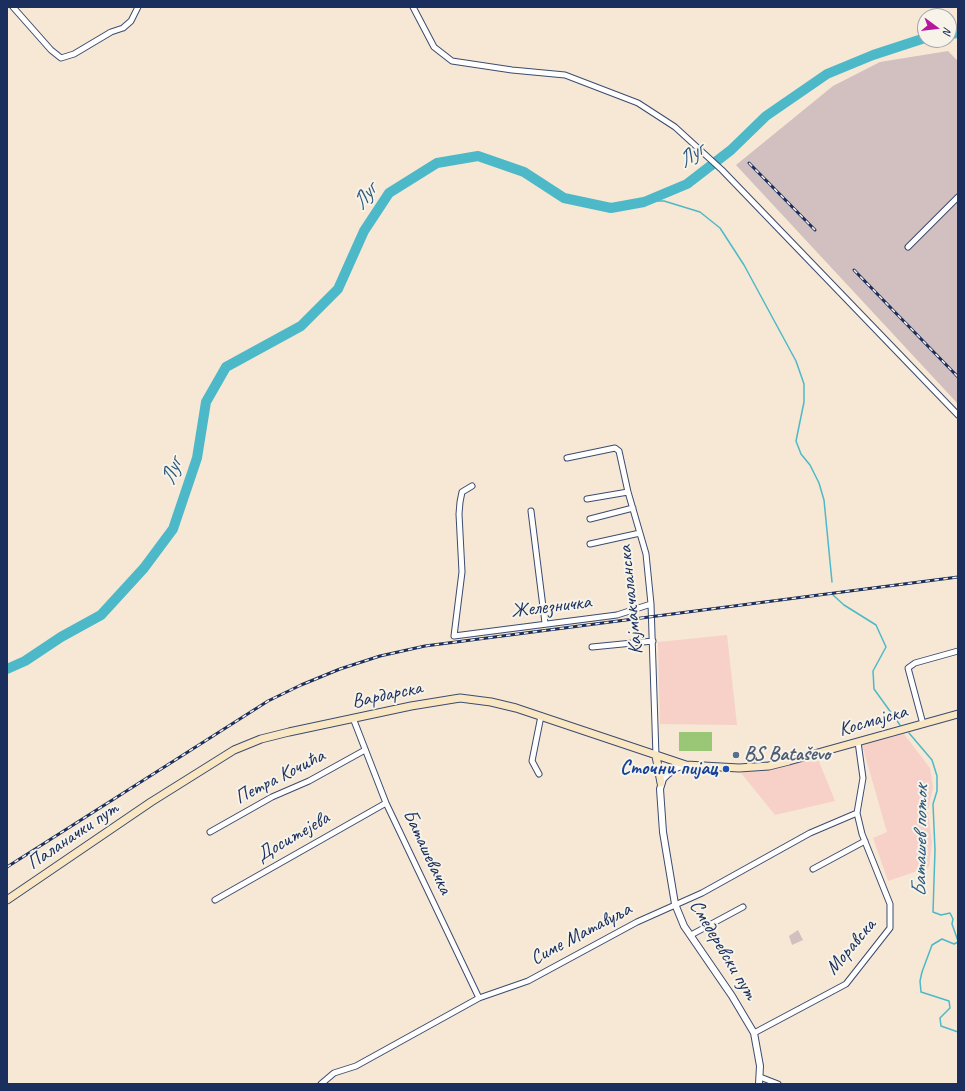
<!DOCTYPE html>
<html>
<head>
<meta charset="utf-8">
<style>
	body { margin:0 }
	#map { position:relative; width:965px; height:1091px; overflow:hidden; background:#f6e8d4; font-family:Caveat,sans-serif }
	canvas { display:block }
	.frame { position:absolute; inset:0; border:8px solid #1b2f5e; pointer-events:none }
	.north { position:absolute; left:917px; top:8px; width:40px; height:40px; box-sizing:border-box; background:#f7f3e8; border:1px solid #9fa5b1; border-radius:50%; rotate:105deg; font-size:11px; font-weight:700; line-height:16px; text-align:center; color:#1b2f5e }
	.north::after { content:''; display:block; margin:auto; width:14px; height:18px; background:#b5179e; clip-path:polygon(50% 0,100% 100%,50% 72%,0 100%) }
</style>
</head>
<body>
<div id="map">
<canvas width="965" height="1091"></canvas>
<div class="frame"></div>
<div class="north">N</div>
</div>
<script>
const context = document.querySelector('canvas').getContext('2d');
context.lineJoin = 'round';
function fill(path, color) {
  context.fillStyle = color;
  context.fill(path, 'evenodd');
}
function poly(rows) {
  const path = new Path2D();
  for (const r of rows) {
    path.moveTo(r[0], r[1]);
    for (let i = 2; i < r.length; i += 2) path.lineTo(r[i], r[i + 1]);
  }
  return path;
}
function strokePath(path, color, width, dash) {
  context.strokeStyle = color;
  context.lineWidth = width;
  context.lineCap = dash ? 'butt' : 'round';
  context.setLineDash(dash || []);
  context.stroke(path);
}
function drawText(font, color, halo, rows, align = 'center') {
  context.font = font + ' Caveat,sans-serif';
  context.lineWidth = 4;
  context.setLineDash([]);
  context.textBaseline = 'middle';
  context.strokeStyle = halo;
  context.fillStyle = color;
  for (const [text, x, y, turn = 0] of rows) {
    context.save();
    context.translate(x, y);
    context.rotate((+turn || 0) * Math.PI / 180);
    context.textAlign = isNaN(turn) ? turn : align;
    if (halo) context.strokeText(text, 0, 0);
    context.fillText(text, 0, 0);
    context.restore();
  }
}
fill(poly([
	[727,635,737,725,660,724,658,642],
	[904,734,930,768,933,787,928,811,932,843,929,867,888,881,873,838,887,832,862,745],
	[818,759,835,801,775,815,741,773]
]), '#f7d1c7');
fill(poly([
	[948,51,958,61,958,404,736,165,833,86,880,62],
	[798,930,803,940,792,945,789,936]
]), '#d2bfc0');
fill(poly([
	[679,732,712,732,712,751,679,751]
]), '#9ac775');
strokePath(poly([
	[646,201,664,201,700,212,720,228,744,265,796,361,804,384,804,402,796,441,801,454,810,465,819,483,824,500,832,582],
	[833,595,844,605,876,625,886,647,873,671,874,689,900,725],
	[909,733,932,760,937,776,937,791,933,804,935,850,933,912,941,915,950,913,953,919,952,924,958,941],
	[958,942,954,944,942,939,932,945,922,972,920,981,921,992,949,1001,950,1008,940,1018,941,1026,958,1032]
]), '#4db9c8', 1.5);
strokePath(poly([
	[949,34,958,33],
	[7,669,25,661,61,637,101,615,144,568,173,529,197,458,206,402,226,367,301,326,338,289,364,231,389,193,437,163,478,156,524,172,564,198,611,208,644,202,687,184,731,150,766,116,827,74,873,55,925,38]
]), '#4db9c8', 10);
const minor = poly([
	[13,7,51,50,61,58,74,54,111,32,123,28,131,21,138,7],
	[413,7,434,47,452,61,512,70,565,75,638,103,675,127,722,170,958,415],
	[908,247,958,197],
	[567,458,615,448,619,451,628,492,646,554,651,604,656,756],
	[472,486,462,492,460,502,459,514,462,572,454,636,617,615,651,604],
	[587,499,628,492],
	[531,511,545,623],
	[590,519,633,508],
	[590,544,640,533],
	[592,647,653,641],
	[353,718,386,803,479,998],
	[923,724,908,668,915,663,958,651],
	[539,774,532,761,541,716],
	[210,832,272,797,309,781,365,750],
	[813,869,865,841],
	[215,900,386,803],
	[691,935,743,907],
	[754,1033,846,984,890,928,890,904,862,834,857,813,863,778,858,742],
	[760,1077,778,1084],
	[321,1084,334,1073,356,1066,479,998,528,981,637,922,702,893,810,833,857,813]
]);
const tertiary = poly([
	[686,765,676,768,668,774,663,779,660,789,663,832,675,904,684,926,732,996,754,1033,760,1066,759,1084]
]);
const secondary = poly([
	[656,756,661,783],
	[7,900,151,802,234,750,261,739,289,732,411,706,460,698,491,702,516,708,686,765,739,768,769,766,789,761,958,714]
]);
strokePath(minor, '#3c4b70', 7);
strokePath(tertiary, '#3c4b70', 8);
strokePath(secondary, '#3c4b70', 9);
strokePath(minor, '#fff', 5);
strokePath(tertiary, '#fff', 6);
strokePath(secondary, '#f9e7c3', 7);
const rail = poly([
	[749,163,815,230],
	[854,270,958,377],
	[7,867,268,701,301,685,340,669,380,656,425,646,958,577]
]);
strokePath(rail, '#1b2f5e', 3);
strokePath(rail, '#f7f3e8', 1.5, [4.5]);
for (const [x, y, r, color] of [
	[736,755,4,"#5c6f8a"],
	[726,769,4,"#1a4fb4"]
]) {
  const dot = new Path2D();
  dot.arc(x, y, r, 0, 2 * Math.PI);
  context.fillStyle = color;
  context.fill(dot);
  strokePath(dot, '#f7f3e8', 1.5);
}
drawText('20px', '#1b2f5e', '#f7f3e8', [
	["Кајмакчаланска",631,600,-96],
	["Железничка",551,607,-7],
	["Вардарска",387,695,-12],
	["Космајска",873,721,-16],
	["Петра Кочића",280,777,-27],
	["Паланачки пут",73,836,-34],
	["Доситејева",293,837,-30],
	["Баташевачка",427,852,65],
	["Симе Матавуља",581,934,-28],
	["Моравска",851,947,-50],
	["Смедеревски пут",723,950,59]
]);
drawText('bold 20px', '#4e5e75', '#f7f3e8', [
	["BS Bataševo",744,755]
], 'left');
drawText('bold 20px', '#164399', '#f7f3e8', [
	["Сточни пијац",718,769]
], 'right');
drawText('italic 21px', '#2a587e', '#f7f3e8', [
	["Луг",691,156,-37],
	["Луг",365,197,-54],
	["Луг",172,472,-72],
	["Баташев поток",921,841,-89]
]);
</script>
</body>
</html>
